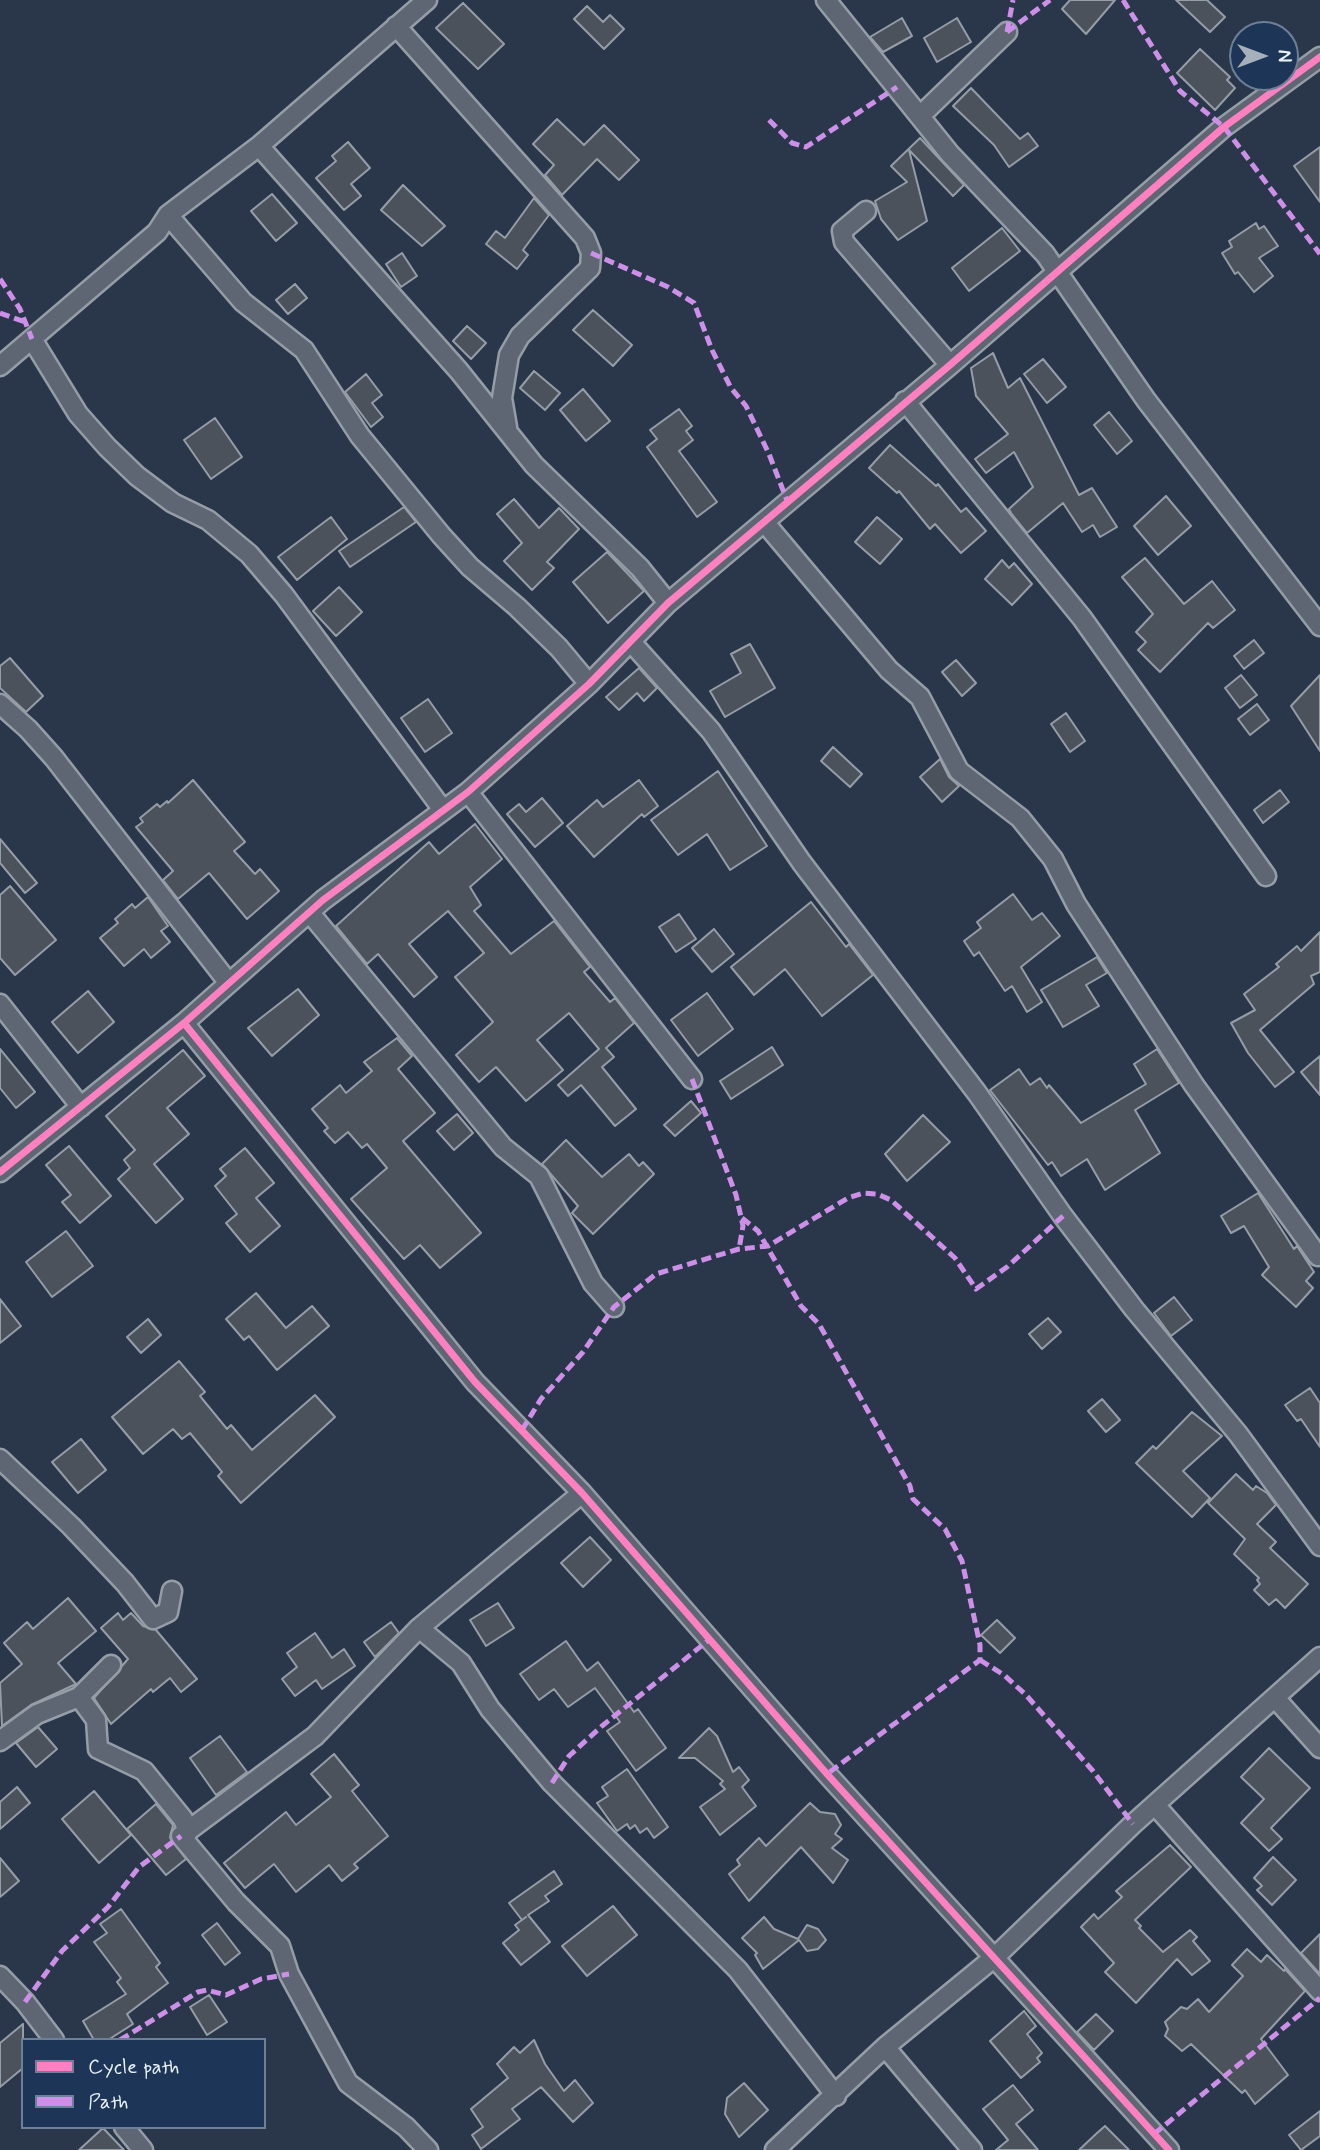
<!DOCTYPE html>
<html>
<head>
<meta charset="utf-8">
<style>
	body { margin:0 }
	#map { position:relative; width:1320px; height:2150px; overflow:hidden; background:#2a374a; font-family:Mynerve,sans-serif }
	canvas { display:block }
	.legend { position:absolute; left:21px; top:2038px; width:245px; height:91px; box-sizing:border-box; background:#1d3557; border:2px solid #6e8097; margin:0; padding:9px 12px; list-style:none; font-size:21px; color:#e8f1f8 }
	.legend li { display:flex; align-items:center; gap:14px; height:35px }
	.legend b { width:35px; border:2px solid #6e8097 }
	.north { position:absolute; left:1229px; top:21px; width:70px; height:70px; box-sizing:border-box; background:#1d3557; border:2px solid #6e8097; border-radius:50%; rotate:90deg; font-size:19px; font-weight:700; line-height:28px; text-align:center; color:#e8f1f8 }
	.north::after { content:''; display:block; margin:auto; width:24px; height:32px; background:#a6b0bb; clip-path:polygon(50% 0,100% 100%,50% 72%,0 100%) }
</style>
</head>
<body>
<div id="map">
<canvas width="1320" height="2150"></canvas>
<ul class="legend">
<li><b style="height:9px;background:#ff80c0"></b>Cycle path</li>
<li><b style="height:9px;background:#ce8fe9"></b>Path</li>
</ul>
<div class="north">N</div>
</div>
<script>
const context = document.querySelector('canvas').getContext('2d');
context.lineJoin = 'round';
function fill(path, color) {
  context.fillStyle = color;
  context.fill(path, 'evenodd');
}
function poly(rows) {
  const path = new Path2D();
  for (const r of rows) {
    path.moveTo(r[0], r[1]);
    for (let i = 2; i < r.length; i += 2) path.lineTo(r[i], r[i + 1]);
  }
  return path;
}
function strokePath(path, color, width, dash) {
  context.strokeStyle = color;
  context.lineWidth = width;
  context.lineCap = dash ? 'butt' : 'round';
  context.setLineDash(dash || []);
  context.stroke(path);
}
const building = poly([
	[1070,0,1115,0,1086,34,1062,9,1070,0],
	[1176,0,1207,0,1225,17,1210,32,1176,0],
	[463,3,504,44,478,69,436,28,463,3],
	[587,6,603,22,610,15,624,29,604,49,574,19,587,6],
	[902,18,912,36,883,52,870,37,902,18],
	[957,18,971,42,937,62,924,38,957,18],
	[1200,49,1230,77,1227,80,1235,88,1215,110,1177,73,1200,49],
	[971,88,1020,139,1028,133,1038,146,1009,167,994,145,953,106,971,88],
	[557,119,584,145,604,125,639,160,619,180,597,159,562,195,545,175,554,165,533,144,557,119],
	[920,138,964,185,953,196,909,150,927,221,898,240,881,219,875,201,907,182,891,166,920,138],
	[348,142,370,168,351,184,361,196,344,210,316,178,336,161,332,156,348,142],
	[1320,147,1320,202,1294,166,1320,147],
	[403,185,445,226,422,246,381,210,403,185],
	[272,194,297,223,276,241,251,211,272,194],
	[534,198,549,215,523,250,528,255,517,269,486,244,496,231,505,238,534,198],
	[1256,223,1259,229,1264,226,1278,246,1259,258,1273,276,1254,292,1238,272,1235,274,1222,253,1232,247,1229,241,1256,223],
	[1002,228,1020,251,969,291,952,268,1002,228],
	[402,253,417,276,401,287,386,264,402,253],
	[295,284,307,298,288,314,276,300,295,284],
	[593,310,632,345,613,366,573,330,593,310],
	[467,326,486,343,471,359,453,341,467,326],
	[993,353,1008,388,1020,378,1079,495,1092,488,1117,527,1100,537,1093,525,1082,532,1063,503,1027,533,1011,513,1009,509,1033,487,1014,452,986,473,975,459,1008,434,976,396,971,368,993,353],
	[1043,359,1066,387,1047,403,1024,374,1043,359],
	[534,371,560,393,545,410,520,388,534,371],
	[366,374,382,395,372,403,383,417,371,427,345,392,366,374],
	[583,389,610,421,586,441,560,410,583,389],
	[679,409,692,426,686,431,693,440,679,451,717,502,697,517,647,447,657,439,650,430,679,409],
	[1109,412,1132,441,1117,454,1094,425,1109,412],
	[215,418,242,457,211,479,184,440,215,418],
	[890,445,936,486,938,484,961,512,966,508,986,531,961,553,935,524,930,529,899,491,897,493,869,468,890,445],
	[1166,496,1191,526,1158,555,1134,526,1166,496],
	[514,499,539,528,559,508,579,529,547,562,554,568,532,590,504,561,522,543,497,514,514,499],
	[404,507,416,522,350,567,339,551,404,507],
	[331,517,347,539,297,580,278,557,331,517],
	[877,517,902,539,880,564,855,542,877,517],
	[607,552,644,591,608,623,573,582,607,552],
	[1145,558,1184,604,1212,581,1235,610,1213,628,1208,623,1160,672,1138,650,1146,642,1136,632,1153,614,1122,577,1145,558],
	[1002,560,1009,568,1014,563,1032,584,1012,605,985,579,1002,560],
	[339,587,362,612,336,636,313,611,339,587],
	[1254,640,1264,653,1244,669,1234,656,1254,640],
	[750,644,775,688,725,717,710,691,741,673,731,654,750,644],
	[10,658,43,696,26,712,0,688,0,666,10,658],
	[956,660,976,683,962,696,942,672,956,660],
	[639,668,657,688,644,701,637,693,619,710,606,697,639,668],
	[1241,675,1257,695,1240,708,1225,688,1241,675],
	[1320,675,1320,751,1291,706,1320,675],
	[428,699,452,733,425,752,401,718,428,699],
	[1257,704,1269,720,1250,735,1238,719,1257,704],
	[1066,713,1085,741,1070,752,1051,724,1066,713],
	[833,747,862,774,850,787,821,761,833,747],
	[940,759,949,777,959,786,942,802,920,777,940,759],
	[718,771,767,846,730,870,707,834,678,855,651,820,718,771],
	[193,780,245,842,234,851,255,874,260,869,279,891,247,919,209,873,178,899,163,880,173,871,136,827,143,822,140,818,157,804,160,807,167,801,168,803,193,780],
	[639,780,658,806,644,817,642,814,594,857,567,826,597,800,603,807,639,780],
	[1280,790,1289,802,1263,823,1254,810,1280,790],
	[542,798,563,823,535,847,507,814,519,804,526,812,542,798],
	[475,824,502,859,470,887,481,905,474,911,511,954,554,921,590,967,584,972,610,1002,615,998,634,1023,606,1048,614,1057,602,1067,636,1109,615,1126,581,1085,568,1096,558,1085,599,1049,569,1013,537,1040,563,1070,526,1101,496,1067,479,1082,456,1055,493,1022,455,977,484,953,448,911,409,944,437,977,414,997,378,954,367,964,336,926,429,842,439,854,475,824],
	[0,839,37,883,25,893,0,863,0,839],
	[10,886,56,940,15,975,0,958,0,895,10,886],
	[1013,894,1032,920,1042,913,1060,936,1021,967,1042,1002,1027,1012,1012,986,1005,991,979,952,974,956,964,941,981,928,977,922,1013,894],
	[148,897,168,926,161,931,170,942,151,958,144,949,124,966,100,938,118,923,115,919,132,904,135,908,148,897],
	[811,902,846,947,849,944,873,975,822,1016,785,969,754,995,731,967,811,902],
	[679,914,696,939,676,952,659,927,679,914],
	[714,929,734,954,712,972,692,948,714,929],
	[1320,932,1320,972,1311,976,1314,984,1260,1030,1294,1072,1275,1087,1248,1053,1231,1023,1255,1010,1244,994,1279,967,1276,964,1297,946,1301,951,1320,932],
	[1097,957,1107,973,1086,985,1099,1006,1063,1027,1041,990,1097,957],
	[298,989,319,1015,272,1056,248,1028,298,989],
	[88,991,114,1022,78,1053,52,1022,88,991],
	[707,993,733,1029,698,1056,671,1020,707,993],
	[397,1038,412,1056,398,1069,435,1113,403,1141,481,1233,440,1268,420,1245,404,1259,351,1199,387,1168,367,1144,362,1148,348,1132,335,1143,324,1131,328,1128,312,1109,340,1085,346,1093,372,1071,364,1062,397,1038],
	[772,1047,783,1065,731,1099,720,1081,772,1047],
	[0,1049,35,1092,16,1108,0,1088,0,1049],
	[1157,1049,1179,1083,1135,1110,1160,1153,1105,1190,1087,1159,1061,1176,1052,1162,1048,1165,990,1090,1019,1069,1030,1085,1040,1078,1047,1088,1049,1085,1081,1123,1146,1084,1134,1064,1157,1049],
	[183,1050,205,1076,167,1108,189,1134,154,1164,183,1199,156,1223,118,1179,130,1168,124,1160,135,1150,106,1116,183,1050],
	[1320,1056,1320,1095,1301,1072,1320,1056],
	[691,1101,701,1113,675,1136,664,1125,691,1101],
	[457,1114,473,1133,454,1150,437,1131,457,1114],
	[923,1115,950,1142,907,1181,885,1154,923,1115],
	[566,1140,602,1177,629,1154,639,1166,643,1162,654,1174,593,1234,572,1213,578,1206,542,1164,566,1140],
	[69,1146,111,1196,80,1223,62,1202,71,1195,46,1165,69,1146],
	[245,1148,274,1183,256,1198,280,1226,250,1252,226,1223,237,1214,215,1186,226,1176,220,1169,245,1148],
	[1258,1193,1294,1249,1297,1246,1314,1272,1306,1281,1313,1288,1296,1307,1262,1275,1269,1267,1244,1226,1231,1233,1221,1216,1258,1193],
	[66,1231,93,1266,52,1297,26,1262,66,1231],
	[256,1293,286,1328,312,1306,329,1326,277,1370,249,1336,244,1340,226,1319,256,1293],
	[1174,1297,1192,1320,1171,1336,1154,1313,1174,1297],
	[0,1299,21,1326,0,1343,0,1299],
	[1048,1318,1061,1332,1042,1349,1029,1334,1048,1318],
	[148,1319,161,1335,141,1353,127,1337,148,1319],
	[179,1361,205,1392,200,1396,227,1429,231,1425,252,1450,315,1395,335,1417,241,1503,218,1476,222,1472,190,1433,182,1439,173,1429,143,1454,112,1417,179,1361],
	[1310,1388,1320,1403,1320,1447,1301,1419,1297,1421,1285,1405,1310,1388],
	[1102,1399,1120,1420,1106,1432,1088,1411,1102,1399],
	[1192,1412,1222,1436,1183,1471,1210,1498,1192,1517,1136,1463,1153,1446,1156,1449,1192,1412],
	[81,1439,106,1470,78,1493,52,1462,81,1439],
	[1236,1474,1253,1490,1256,1486,1267,1493,1276,1505,1257,1524,1276,1542,1270,1548,1308,1584,1285,1608,1276,1599,1269,1605,1254,1590,1260,1584,1257,1580,1259,1578,1234,1554,1245,1539,1208,1503,1236,1474],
	[590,1537,611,1560,583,1587,561,1563,590,1537],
	[68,1598,96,1631,58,1663,76,1684,31,1705,2,1726,0,1683,22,1664,4,1643,27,1622,33,1629,68,1598],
	[498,1603,514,1628,486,1646,470,1620,498,1603],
	[118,1613,123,1620,131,1613,143,1626,156,1630,197,1679,181,1692,170,1678,153,1692,151,1689,111,1724,94,1698,128,1659,101,1628,118,1613],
	[997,1620,1015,1638,1000,1653,981,1635,997,1620],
	[391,1622,399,1633,375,1657,364,1642,391,1622],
	[315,1633,332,1658,344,1649,355,1666,322,1689,316,1680,295,1696,282,1679,297,1667,287,1653,315,1633],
	[566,1641,587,1671,598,1662,634,1712,638,1709,666,1748,636,1771,607,1731,620,1722,595,1688,568,1707,554,1689,539,1700,520,1674,566,1641],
	[38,1727,57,1749,36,1767,16,1743,38,1727],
	[709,1728,717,1736,733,1772,739,1767,749,1780,742,1787,756,1806,720,1835,700,1807,725,1789,720,1784,723,1781,695,1758,679,1758,709,1728],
	[220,1736,247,1772,216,1795,190,1758,220,1736],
	[1269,1748,1310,1788,1271,1828,1282,1839,1269,1851,1241,1823,1264,1799,1241,1777,1269,1748],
	[334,1754,359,1785,352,1791,388,1836,354,1864,358,1868,342,1881,329,1865,296,1892,274,1864,245,1888,224,1863,286,1812,296,1825,331,1797,311,1774,334,1754],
	[627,1769,668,1827,654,1838,647,1828,640,1833,635,1825,630,1829,627,1824,617,1831,597,1803,608,1796,602,1787,627,1769],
	[17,1787,30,1803,0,1829,0,1802,17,1787],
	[94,1791,131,1835,99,1863,62,1819,94,1791],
	[810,1803,820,1812,835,1814,841,1825,835,1834,842,1839,832,1848,848,1860,833,1883,801,1847,749,1901,729,1874,740,1865,737,1860,759,1838,766,1846,810,1803],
	[156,1804,173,1825,170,1838,186,1859,166,1875,127,1829,156,1804],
	[1170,1845,1191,1867,1135,1920,1141,1926,1139,1928,1163,1952,1190,1930,1197,1937,1193,1941,1210,1961,1192,1975,1177,1959,1136,2003,1105,1972,1114,1963,1081,1927,1094,1914,1098,1919,1122,1897,1116,1891,1170,1845],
	[1273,1857,1296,1880,1272,1905,1257,1890,1262,1886,1254,1878,1273,1857],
	[0,1858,19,1881,0,1897,0,1858],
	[554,1871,562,1884,545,1896,549,1901,528,1915,550,1942,521,1965,503,1943,519,1930,515,1925,526,1917,522,1920,509,1903,554,1871],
	[613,1906,637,1935,587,1976,562,1946,613,1906],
	[121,1909,160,1963,156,1967,168,1983,127,2014,133,2024,108,2040,94,2040,83,2021,126,1994,117,1982,121,1978,94,1942,107,1933,100,1924,121,1909],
	[764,1917,774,1929,798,1939,807,1925,818,1929,826,1940,818,1949,807,1951,799,1940,763,1969,755,1955,757,1953,742,1938,764,1917],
	[217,1923,240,1953,225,1965,202,1935,217,1923],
	[1320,1934,1320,1974,1301,1953,1320,1934],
	[1247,1949,1261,1962,1267,1955,1284,1971,1285,1969,1305,1991,1261,2039,1288,2075,1255,2104,1245,2090,1242,2093,1191,2044,1182,2051,1165,2036,1168,2029,1165,2022,1181,2007,1187,2009,1198,1999,1209,2012,1243,1976,1232,1965,1247,1949],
	[209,1995,227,2022,207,2035,190,2007,209,1995],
	[1024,2011,1036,2026,1027,2034,1042,2053,1037,2058,1040,2062,1021,2078,990,2041,1024,2011],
	[1096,2014,1113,2031,1094,2050,1077,2032,1096,2014],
	[23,2024,23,2068,0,2087,0,2043,23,2024],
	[534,2040,545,2064,564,2091,575,2080,593,2103,573,2122,541,2087,512,2109,520,2119,481,2149,472,2135,483,2127,471,2109,508,2078,497,2064,514,2047,520,2053,534,2040],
	[744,2083,768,2110,739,2137,725,2114,727,2098,744,2083],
	[1013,2085,1033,2110,1016,2124,1038,2150,996,2150,1008,2140,983,2109,1013,2085],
	[1320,2111,1320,2136,1301,2150,1289,2135,1320,2111],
	[1105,2126,1129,2150,1079,2150,1097,2133,1105,2126],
	[103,2128,124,2150,79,2150,103,2128]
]);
fill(building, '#4c525c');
strokePath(building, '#959da7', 2);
const minor = poly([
	[826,0,950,154,1045,254,1146,400,1320,626],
	[396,26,585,238,591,253,590,268,520,336,509,355,502,398,507,427],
	[920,116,1007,32],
	[259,146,459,371,534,465,640,568,668,603],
	[866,211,842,231,844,242,950,365],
	[168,215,243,302,304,350,360,436,441,535,470,567,517,607,559,648,589,684],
	[32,339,78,414,107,447,137,476,173,503,208,520,249,554,284,595,443,810],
	[0,366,157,232,168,215,259,146,427,0],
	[905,401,1082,618,1266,876],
	[765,523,889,670,920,697,959,771,1020,818,1053,859,1076,904,1194,1085,1318,1256],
	[631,642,711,731,802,863,977,1093,1063,1216,1134,1309,1238,1434,1320,1546],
	[0,704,28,729,54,758,228,982],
	[468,792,692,1079],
	[310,913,503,1147,539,1176,593,1283,614,1307],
	[0,1004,81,1107],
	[184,1023,475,1382,582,1493,827,1774,1169,2150],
	[0,1172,184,1023,323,900,468,792,589,684,668,603,950,365,1224,127,1320,57],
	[0,1459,71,1526,125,1583,153,1619,168,1612,172,1591],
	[419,1628,461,1663,490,1709,552,1783,738,1970,836,2096],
	[79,1697,96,1720,98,1749,144,1771,183,1819,188,1832],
	[1276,1699,1320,1748],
	[0,1741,37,1714,79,1697,111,1665],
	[1155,1805,1320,1991],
	[0,1976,25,2002,54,2040],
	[885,2047,972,2150],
	[124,2127,143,2150],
	[428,2150,406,2127,348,2083,289,1974,280,1946,236,1902,181,1836,315,1736,419,1628,582,1493],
	[775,2150,885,2047,996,1956,1133,1824,1320,1657]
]);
strokePath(minor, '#959da7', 23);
strokePath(minor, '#5d6672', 18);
strokePath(poly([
	[1123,0,1180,91,1224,127,1320,254],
	[1007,32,1050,0],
	[1007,32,1013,0],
	[769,120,792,143,806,147,897,87],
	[591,253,668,287,694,303,712,350,731,388,746,406,769,454,788,503],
	[0,279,20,309,32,339],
	[0,313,25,322],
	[692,1079,736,1195,743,1226,739,1249],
	[742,1218,758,1231,801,1306,819,1324,910,1486,913,1499,945,1529,962,1561,980,1645,980,1660,827,1774],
	[522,1430,541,1399,583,1352,614,1307,656,1274,739,1249,768,1246,848,1198,863,1193,877,1194,891,1200,955,1258,976,1289,1007,1267,1063,1216],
	[980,1660,1004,1675,1026,1695,1093,1771,1133,1824],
	[552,1783,569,1756,602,1726,710,1639],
	[25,2002,62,1951,108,1907,139,1867,181,1836],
	[120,2040,198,1992,207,1990,226,1995,261,1979,289,1974],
	[1154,2134,1320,1998]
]), '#ce8fe9', 5, [10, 5]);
strokePath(poly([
	[184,1023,475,1382,582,1493,827,1774,1169,2150],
	[0,1172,184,1023,323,900,468,792,589,684,668,603,950,365,1224,127,1320,57]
]), '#ff80c0', 7);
</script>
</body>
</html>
